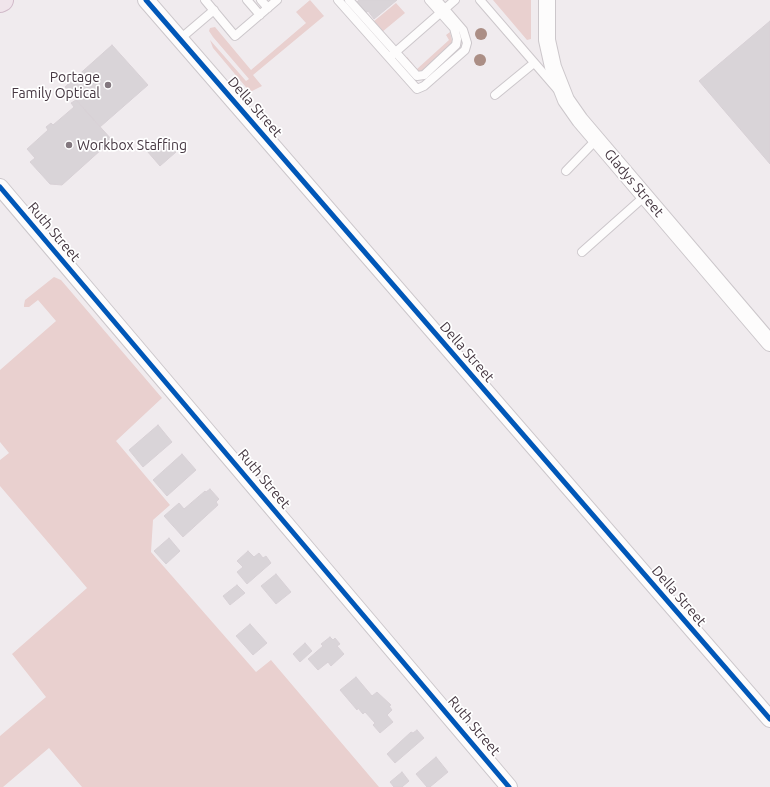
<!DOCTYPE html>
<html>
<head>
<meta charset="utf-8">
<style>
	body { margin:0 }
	canvas { display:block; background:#f0ebee }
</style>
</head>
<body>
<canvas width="770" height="787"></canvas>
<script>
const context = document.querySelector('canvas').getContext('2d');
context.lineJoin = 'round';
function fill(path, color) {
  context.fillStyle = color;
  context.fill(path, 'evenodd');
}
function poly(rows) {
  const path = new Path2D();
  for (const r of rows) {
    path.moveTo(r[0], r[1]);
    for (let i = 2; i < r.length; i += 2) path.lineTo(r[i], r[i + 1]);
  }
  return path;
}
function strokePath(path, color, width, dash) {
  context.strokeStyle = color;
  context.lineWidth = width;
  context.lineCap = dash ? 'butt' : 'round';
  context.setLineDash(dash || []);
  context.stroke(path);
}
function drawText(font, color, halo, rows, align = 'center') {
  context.font = font + ' Ubuntu,sans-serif';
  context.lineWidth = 3.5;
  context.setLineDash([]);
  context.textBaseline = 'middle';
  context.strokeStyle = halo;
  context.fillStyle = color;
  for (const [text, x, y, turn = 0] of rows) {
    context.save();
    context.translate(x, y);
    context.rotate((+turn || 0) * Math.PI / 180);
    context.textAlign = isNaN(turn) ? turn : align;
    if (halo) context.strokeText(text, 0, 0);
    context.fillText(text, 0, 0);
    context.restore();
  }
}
fill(poly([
	[310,0,324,16,253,75,262,86,250,92,213,48,210,40,246,81,249,79,213,37,209,31,210,28,215,27,251,70,306,23,296,12],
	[493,0,531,0,531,39,527,40],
	[396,3,405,13,382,32,373,22],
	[450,32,453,44,422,73,418,74,405,58,407,57,417,69,449,40,446,35],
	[54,277,61,280,162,398,116,441,170,505,153,520,151,552,256,672,271,660,379,787,82,787,49,748,3,787,0,787,0,736,46,697,12,654,87,588,0,486,0,460,9,453,0,442,0,370,56,321,38,300,29,307,24,307,24,305,25,300]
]), '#e9d0cf');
const building = poly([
	[359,0,397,0,374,19,368,11,365,14,356,3,359,0],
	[770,21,770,164,699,81,770,21],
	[112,45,148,85,100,127,65,87,112,45],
	[76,100,112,140,62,185,50,184,30,162,35,158,27,149,48,130,46,127,51,123,53,125,74,107,71,103,76,100],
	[163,137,176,152,160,166,147,151,163,137],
	[158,425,172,442,143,467,129,450,158,425],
	[182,454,196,470,167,496,153,480,182,454],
	[210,489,219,499,216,502,218,505,183,537,164,516,179,503,184,509,205,491,206,492,210,489],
	[169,538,180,551,166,564,154,551,169,538],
	[248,551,254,557,259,553,263,558,266,556,271,563,247,584,237,572,243,567,237,561,248,551],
	[276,574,291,592,276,604,261,586,276,574],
	[237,585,245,593,230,605,223,596,237,585],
	[250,624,267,643,253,655,236,636,250,624],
	[330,637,333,640,335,638,340,644,337,646,344,654,331,666,328,662,318,670,308,659,323,646,321,644,330,637],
	[305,643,312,651,300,662,293,654,305,643],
	[356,677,372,696,377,692,391,705,389,706,392,710,387,715,393,722,380,733,373,725,375,723,365,712,363,714,358,708,357,710,340,690,356,677],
	[417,730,424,738,395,763,387,754,411,732,413,733,417,730],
	[436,757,448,772,430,787,427,787,416,774,436,757],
	[402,772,409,781,402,787,394,787,390,782,402,772]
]);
fill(building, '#d9d4d8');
strokePath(building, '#d8d1d6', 1);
const lane = poly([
	[205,0,235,36,277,0],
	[247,0,260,15],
	[261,0,268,8],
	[338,0,417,89,424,86,465,50,467,43,463,30,437,0],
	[349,0,417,76,424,75,456,45,457,39,454,28,429,0],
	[480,0,557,89],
	[180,39,214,10],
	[391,56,455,0],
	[495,95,534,63],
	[566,171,597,139],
	[582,252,645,196]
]);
const street = poly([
	[146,0,770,719],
	[547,0,547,40,553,67,566,100,580,120,770,343],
	[0,187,509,787]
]);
const primary = poly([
	[0,1,2,0]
]);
strokePath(lane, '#ccc7cb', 10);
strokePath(street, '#ccc7cb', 18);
strokePath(primary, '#d1bac9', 24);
strokePath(lane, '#fdfcfc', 8);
strokePath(street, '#fdfcfc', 16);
strokePath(primary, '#f0e4eb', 22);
strokePath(poly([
	[146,0,770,719],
	[0,187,509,787]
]), '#0057b8', 5);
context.fillStyle = '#ab8e85';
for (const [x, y] of [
	[481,34],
	[480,60]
]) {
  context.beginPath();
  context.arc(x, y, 6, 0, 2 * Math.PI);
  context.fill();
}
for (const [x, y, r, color] of [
	[108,85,4,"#82777e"],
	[69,145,4,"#82777e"]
]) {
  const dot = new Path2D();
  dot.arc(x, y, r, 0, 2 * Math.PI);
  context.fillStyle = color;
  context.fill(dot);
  strokePath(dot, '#fff', 1.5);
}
drawText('14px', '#463842', '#fff', [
	["Portage",100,77],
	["Family Optical",100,93],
	["Workbox Staffing",77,145,"left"]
], 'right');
drawText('14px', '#463842', '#fff', [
	["Della Street",255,107,49],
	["Gladys Street",634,183,50],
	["Ruth Street",54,232,50],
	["Della Street",467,352,49],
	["Ruth Street",264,479,50],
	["Della Street",679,596,49],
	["Ruth Street",474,726,50]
]);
</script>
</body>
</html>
